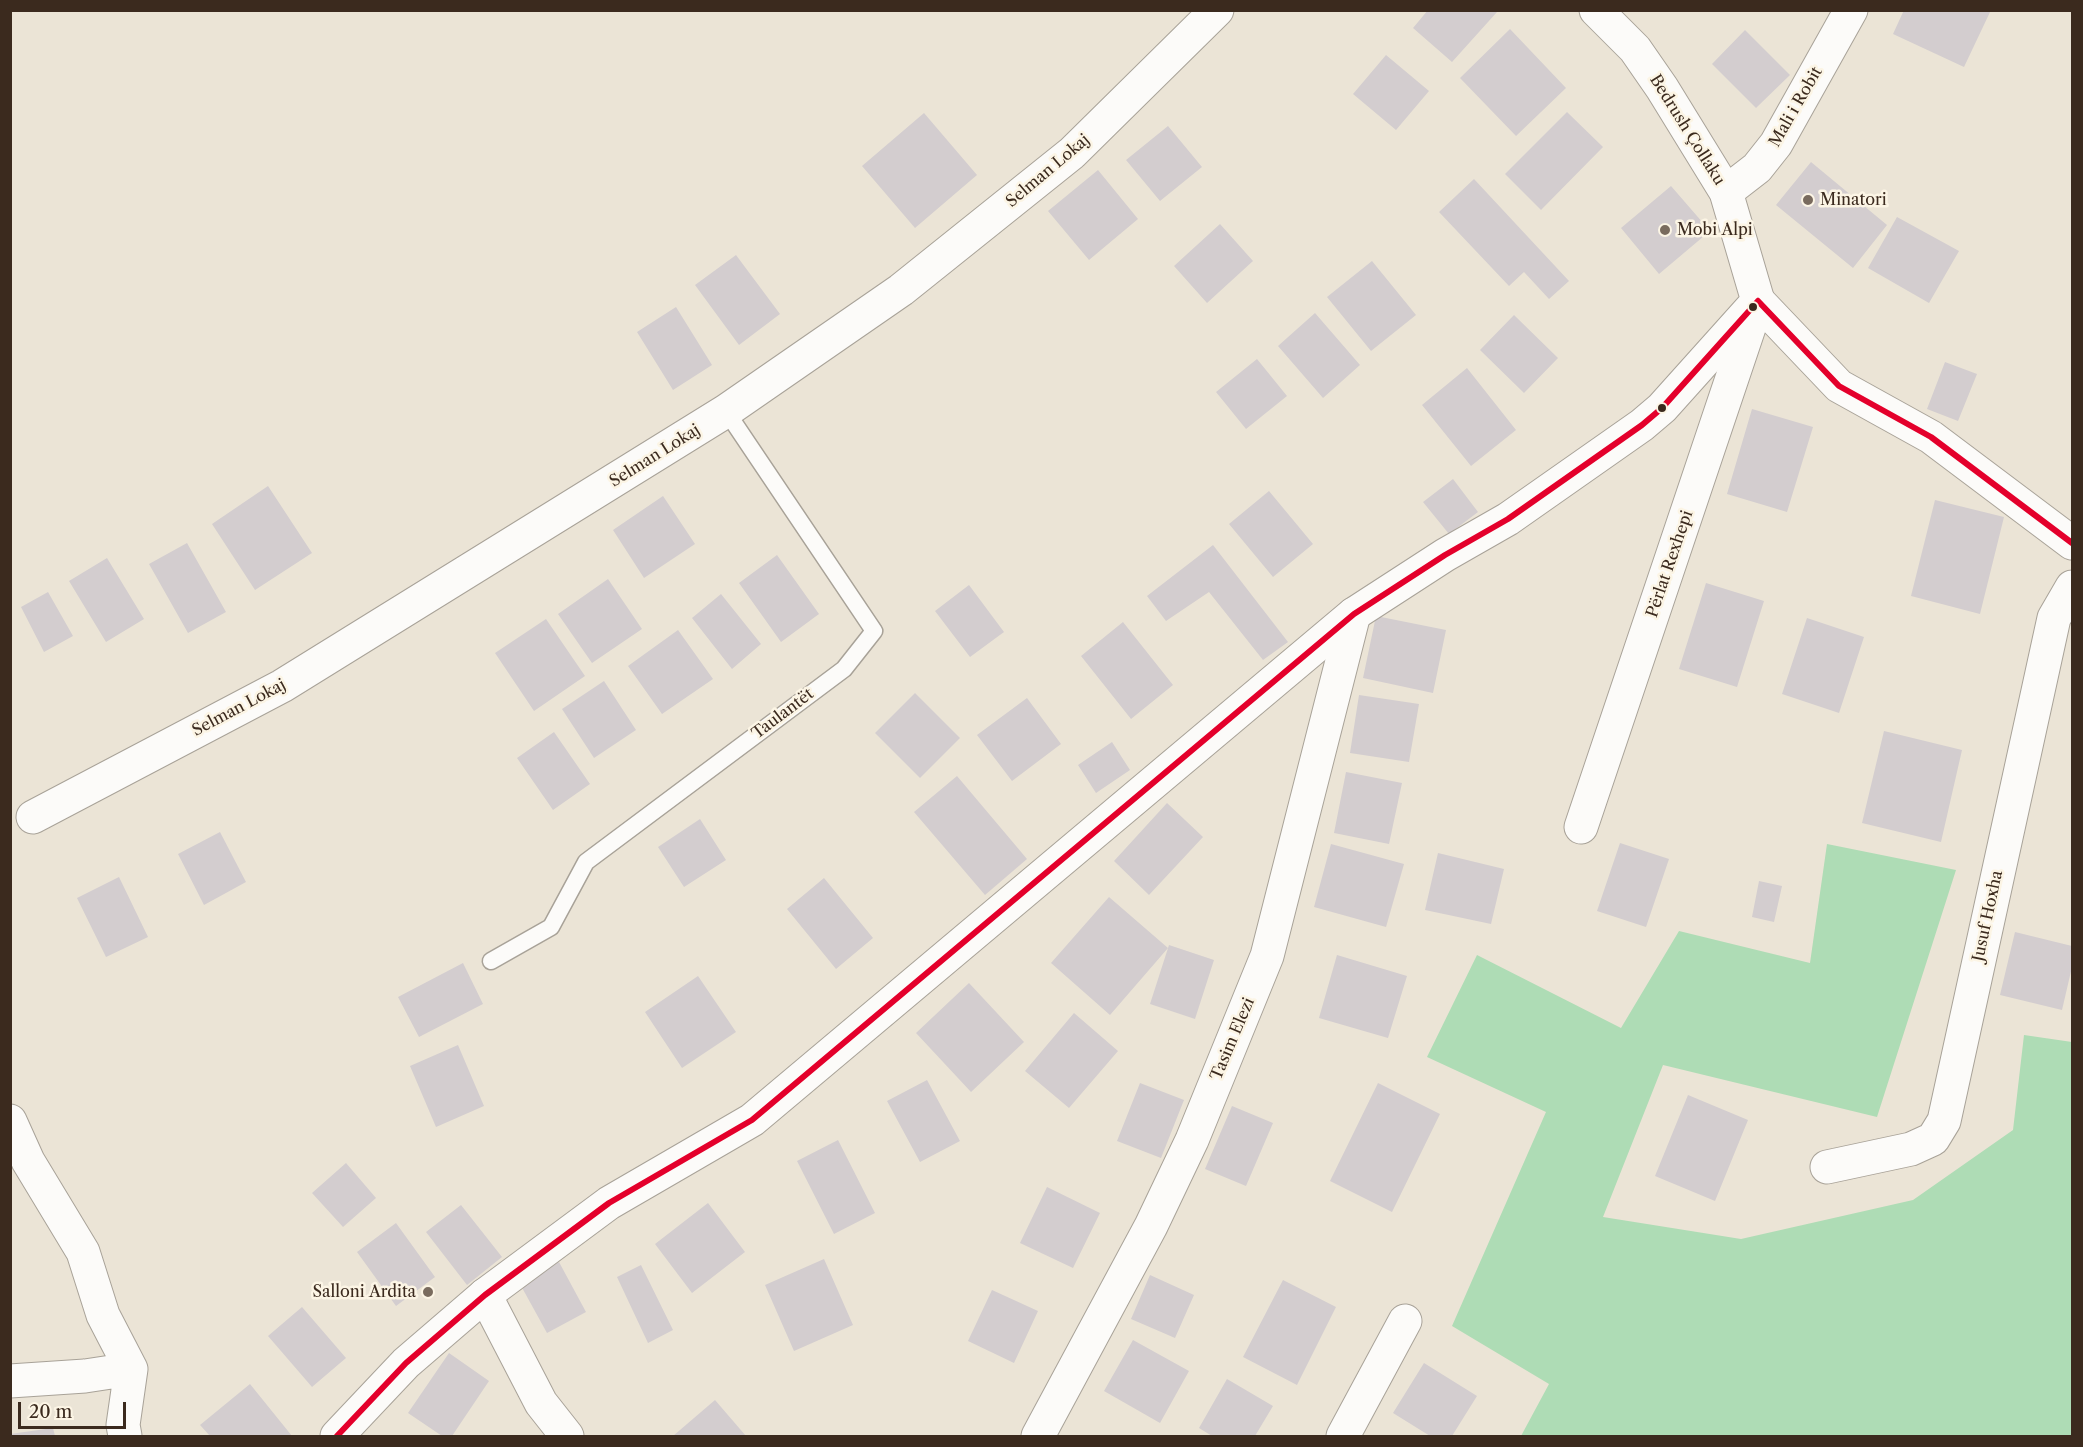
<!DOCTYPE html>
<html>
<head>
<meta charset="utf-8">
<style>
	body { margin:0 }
	#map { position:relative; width:2083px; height:1447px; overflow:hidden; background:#ebe4d6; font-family:"Libre Caslon Text",serif }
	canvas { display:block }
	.frame { position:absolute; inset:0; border:12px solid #3b2a1e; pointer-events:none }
	.scale { position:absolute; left:18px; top:1402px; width:108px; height:27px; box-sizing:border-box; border:3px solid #3b2a1e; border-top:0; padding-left:8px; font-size:18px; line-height:21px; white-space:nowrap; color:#3b2a1e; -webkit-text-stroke:4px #fcf5e5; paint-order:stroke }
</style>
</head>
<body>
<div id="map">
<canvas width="2083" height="1447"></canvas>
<div class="frame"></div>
<div class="scale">20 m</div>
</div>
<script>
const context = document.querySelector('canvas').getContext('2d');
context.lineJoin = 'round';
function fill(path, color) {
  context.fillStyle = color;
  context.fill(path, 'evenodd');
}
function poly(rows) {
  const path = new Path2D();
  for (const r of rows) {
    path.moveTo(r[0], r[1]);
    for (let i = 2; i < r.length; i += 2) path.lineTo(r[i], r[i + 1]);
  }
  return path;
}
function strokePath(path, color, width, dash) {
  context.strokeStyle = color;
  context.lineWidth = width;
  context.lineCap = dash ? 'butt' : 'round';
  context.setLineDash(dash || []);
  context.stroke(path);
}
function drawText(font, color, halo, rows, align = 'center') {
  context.font = font + ' "Libre Caslon Text",serif';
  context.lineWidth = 5;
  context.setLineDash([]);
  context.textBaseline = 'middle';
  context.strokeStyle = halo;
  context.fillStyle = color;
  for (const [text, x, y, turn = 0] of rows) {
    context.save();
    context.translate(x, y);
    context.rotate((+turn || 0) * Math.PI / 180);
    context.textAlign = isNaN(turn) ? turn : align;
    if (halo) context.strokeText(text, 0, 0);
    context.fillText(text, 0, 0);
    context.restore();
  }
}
fill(poly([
	[1827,844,1956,870,1877,1117,1663,1065,1603,1217,1741,1239,1913,1200,2013,1130,2024,1035,2072,1042,2072,1436,1521,1436,1549,1384,1452,1326,1546,1112,1427,1057,1477,955,1621,1028,1679,931,1810,963]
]), '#aedcb5');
fill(poly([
	[1428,10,1495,10,1497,12,1452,62,1413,28],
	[1904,10,1991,10,1964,67,1893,34],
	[1510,29,1566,88,1516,136,1460,78],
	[1745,30,1790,75,1756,108,1712,64],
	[1386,55,1429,91,1396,130,1353,94],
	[1567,112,1603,147,1541,210,1505,174],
	[924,113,977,175,915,228,862,166],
	[1168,126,1202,167,1160,201,1126,160],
	[1811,162,1887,225,1853,268,1776,205],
	[1098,170,1138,219,1089,260,1048,211],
	[1474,179,1569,281,1549,299,1524,272,1509,286,1439,212],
	[1671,186,1710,231,1659,274,1621,228],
	[1897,217,1959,251,1929,303,1868,268],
	[1220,224,1253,261,1207,303,1174,266],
	[736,255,780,314,739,345,695,285],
	[1372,261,1416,315,1371,351,1327,297],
	[676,307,712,365,673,390,637,332],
	[1315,313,1360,365,1323,398,1278,346],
	[1514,315,1558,358,1524,393,1480,350],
	[1257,359,1287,396,1246,429,1216,392],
	[1945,362,1977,374,1958,421,1927,409],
	[1467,368,1516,430,1471,466,1422,405],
	[1752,409,1813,427,1787,512,1727,494],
	[1453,479,1478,512,1449,534,1423,502],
	[268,486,312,553,255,590,212,524],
	[1269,491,1313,544,1273,577,1229,524],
	[663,496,695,544,644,578,613,530],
	[1935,500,2004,517,1980,614,1911,596],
	[187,543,226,612,188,633,149,564],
	[1213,545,1288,642,1263,660,1209,592,1166,621,1147,596],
	[777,555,819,614,781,642,739,583],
	[107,558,144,619,106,642,69,581],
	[608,579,642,629,592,663,558,614],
	[1706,583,1764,601,1737,687,1679,669],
	[969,585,1004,632,970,657,935,611],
	[48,592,73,636,44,652,21,607],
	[721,594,761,644,732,669,692,618],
	[1376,616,1446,630,1433,693,1363,678],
	[1807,618,1864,637,1839,713,1782,694],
	[546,619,585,676,534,711,495,653],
	[1123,622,1173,685,1131,719,1081,656],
	[678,630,713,679,662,714,628,666],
	[604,681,636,730,594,758,562,709],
	[915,693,960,738,920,778,875,733],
	[1359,695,1419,704,1409,762,1350,753],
	[1027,698,1061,744,1012,781,977,735],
	[1884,731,1962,750,1941,842,1862,823],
	[554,732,590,784,553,810,517,758],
	[1112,742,1130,770,1096,793,1078,765],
	[1346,772,1402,783,1389,844,1334,833],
	[957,776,1027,859,985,895,914,812],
	[1167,803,1203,837,1149,895,1114,861],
	[700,819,726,860,684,887,658,847],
	[220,832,246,882,204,905,178,854],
	[1620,843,1669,859,1646,927,1597,911],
	[1331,844,1404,864,1386,927,1314,907],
	[1438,853,1504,869,1491,924,1425,910],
	[119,877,148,937,106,957,77,898],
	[824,878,873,938,836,969,787,909],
	[1759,881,1782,886,1774,922,1752,917],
	[1109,897,1168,948,1110,1015,1051,963],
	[2015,932,2072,946,2072,967,2062,1010,2000,995],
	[1169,945,1214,960,1195,1019,1150,1004],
	[1337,955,1407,976,1388,1038,1319,1018],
	[463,963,483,1004,419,1037,398,997],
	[698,976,736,1032,682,1068,645,1012],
	[969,983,1024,1042,971,1092,916,1033],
	[1074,1013,1118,1051,1069,1108,1025,1071],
	[458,1045,484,1106,436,1127,410,1066],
	[927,1080,960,1141,920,1162,887,1101],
	[1140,1083,1184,1100,1161,1158,1117,1141],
	[1378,1083,1440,1114,1392,1212,1330,1181],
	[1688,1095,1748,1120,1715,1201,1655,1176],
	[1232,1106,1273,1123,1246,1186,1205,1169],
	[838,1140,875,1213,834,1234,797,1161],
	[346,1163,376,1198,343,1227,312,1193],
	[1047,1187,1100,1213,1073,1268,1020,1243],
	[708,1203,745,1252,692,1293,655,1244],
	[461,1205,502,1257,467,1285,426,1232],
	[396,1223,435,1277,396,1306,357,1252],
	[824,1259,853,1325,794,1351,765,1285],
	[559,1262,586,1312,547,1333,520,1284],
	[641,1265,673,1330,648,1343,617,1277],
	[1150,1275,1194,1295,1175,1338,1131,1319],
	[1283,1280,1336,1307,1297,1385,1243,1357],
	[992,1290,1038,1311,1014,1363,968,1341],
	[302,1307,346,1358,312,1387,268,1336],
	[1133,1340,1189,1371,1160,1423,1104,1391],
	[449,1353,489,1381,452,1436,442,1436,408,1413],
	[1424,1363,1477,1396,1452,1436,1430,1436,1393,1413],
	[1227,1379,1273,1406,1255,1436,1212,1436,1199,1428],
	[250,1384,292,1436,210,1436,200,1425],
	[715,1400,746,1436,673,1436],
	[53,1428,55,1436,10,1436,10,1434]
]), '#d3cdcf');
const service = poly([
	[491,961,551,927,586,862,844,669,874,631,726,411]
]);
const minor = poly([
	[1726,192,1757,168,1776,144,1851,10],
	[33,817,282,686,726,411,901,290,1072,153,1217,10],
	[1581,827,1758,301,1839,386,1931,437,2072,543],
	[10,1121,28,1161,83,1252,103,1315,131,1369,123,1425,125,1436],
	[1827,1167,1911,1149,1933,1139,1944,1121,2054,618,2072,587],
	[485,1295,541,1403,567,1436],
	[10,1381,85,1376,131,1369],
	[1038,1436,1151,1226,1192,1140,1267,956,1354,614],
	[1343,1436,1405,1321]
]);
const tertiary = poly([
	[337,1436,406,1363,485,1295,609,1203,752,1120,1354,614,1445,555,1508,519,1642,425,1662,408,1758,301,1726,192,1662,88,1635,49,1596,10]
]);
strokePath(service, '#a8a298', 19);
strokePath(minor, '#a8a298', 35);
strokePath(tertiary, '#a8a298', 35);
strokePath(service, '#fcfbf9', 16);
strokePath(minor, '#fcfbf9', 33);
strokePath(tertiary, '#fcfbf9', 33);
strokePath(poly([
	[1758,301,1839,386,1931,437,2072,543],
	[337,1436,406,1363,485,1295,609,1203,752,1120,1354,614,1445,555,1508,519,1642,425,1662,408,1758,301]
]), '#e4002b', 6);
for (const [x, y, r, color] of [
	[1808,200,6,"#796b5e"],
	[1665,230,6,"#796b5e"],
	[1753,307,5,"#3b2a1e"],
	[1662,408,5,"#3b2a1e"],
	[428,1292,6,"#796b5e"]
]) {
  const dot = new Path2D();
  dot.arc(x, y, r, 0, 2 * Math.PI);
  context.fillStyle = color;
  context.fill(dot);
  strokePath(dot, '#fcf5e5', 2);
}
drawText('16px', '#3b2a1e', '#fcf5e5', [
	["Mali i Robit",1796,107,-60],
	["Bedrush Çollaku",1687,130,58],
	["Selman Lokaj",1048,171,-40],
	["Selman Lokaj",655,456,-32],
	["Përlat Rexhepi",1670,564,-71],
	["Selman Lokaj",239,708,-28],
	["Taulantët",783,714,-37],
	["Jusuf Hoxha",1988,916,-78],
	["Tasim Elezi",1233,1039,-67]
]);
drawText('16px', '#3b2a1e', '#fcf5e5', [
	["Minatori",1820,200],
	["Mobi Alpi",1677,230],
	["Salloni Ardita",416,1292,"right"]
], 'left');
</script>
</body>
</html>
